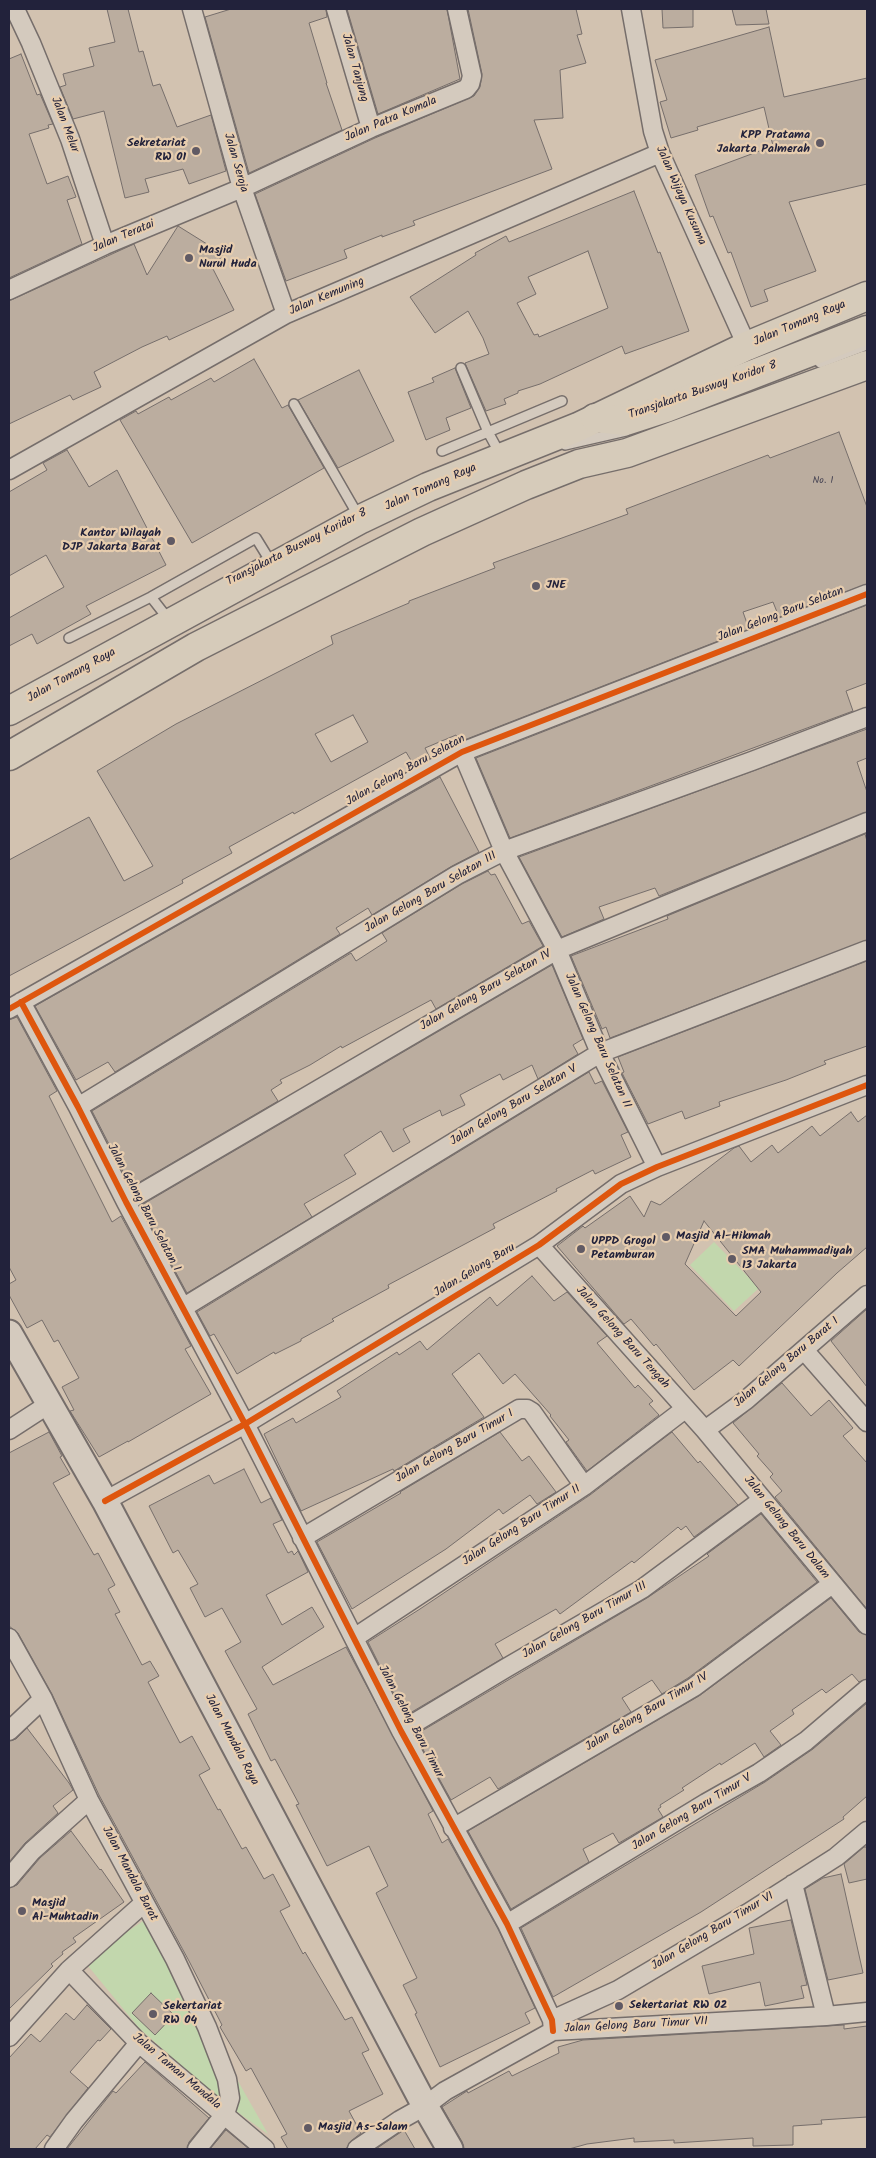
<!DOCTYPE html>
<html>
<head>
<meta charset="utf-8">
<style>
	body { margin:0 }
	#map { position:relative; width:876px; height:2158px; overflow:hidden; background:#d2c2b0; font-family:Kalam,sans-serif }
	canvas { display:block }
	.frame { position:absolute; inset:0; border:10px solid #22223b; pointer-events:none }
</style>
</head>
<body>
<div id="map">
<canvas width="876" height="2158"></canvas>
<div class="frame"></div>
</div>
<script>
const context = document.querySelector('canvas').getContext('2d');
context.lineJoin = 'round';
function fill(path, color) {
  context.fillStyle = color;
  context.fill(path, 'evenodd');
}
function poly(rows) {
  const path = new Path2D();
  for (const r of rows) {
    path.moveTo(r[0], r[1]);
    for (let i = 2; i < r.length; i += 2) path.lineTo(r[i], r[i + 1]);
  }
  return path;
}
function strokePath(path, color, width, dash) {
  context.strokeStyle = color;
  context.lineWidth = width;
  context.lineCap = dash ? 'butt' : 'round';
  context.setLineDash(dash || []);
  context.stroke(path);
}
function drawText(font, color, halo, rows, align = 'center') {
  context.font = font + ' Kalam,sans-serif';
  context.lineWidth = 4.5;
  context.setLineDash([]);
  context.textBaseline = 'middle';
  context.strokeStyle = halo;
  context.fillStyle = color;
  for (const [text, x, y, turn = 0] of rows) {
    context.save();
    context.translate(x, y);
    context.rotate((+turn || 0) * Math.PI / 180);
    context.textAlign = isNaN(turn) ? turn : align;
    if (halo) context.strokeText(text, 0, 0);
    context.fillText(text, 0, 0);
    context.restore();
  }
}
fill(poly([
	[714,1242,759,1288,734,1311,690,1265],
	[146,1919,268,2134,215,2096,139,2028,84,1961]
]), '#c2d7ad');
const building = poly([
	[107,9,128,9,139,52,143,51,153,86,160,84,177,127,211,115,226,171,189,184,183,169,145,179,149,192,125,198,104,111,73,119,60,87,66,85,63,74,94,66,89,48,115,42,107,9],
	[231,9,326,9,327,17,309,23,327,83,326,83,342,130,249,173,205,17,231,9],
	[347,9,447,9,460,79,378,114,347,9],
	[468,9,576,9,582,34,577,35,586,63,560,70,563,118,534,120,552,169,413,221,415,225,382,237,382,235,344,250,347,258,286,281,255,194,375,138,474,96,480,87,482,74,468,9],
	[662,9,693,9,693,27,663,28,662,9],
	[732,9,766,9,769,24,736,25,732,9],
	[769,27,784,97,867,78,867,184,789,202,816,271,764,290,768,301,751,307,731,252,728,253,713,216,710,217,695,175,773,146,764,107,697,127,698,130,671,138,660,102,667,100,655,60,769,27],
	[21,54,37,95,40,94,53,124,48,125,49,128,29,134,47,184,68,176,76,197,67,200,82,244,9,278,9,59,21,54],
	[634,191,658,253,660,252,689,331,625,354,622,346,540,384,518,391,518,393,504,399,506,404,486,411,465,363,489,354,483,338,468,311,435,333,410,297,476,255,475,253,506,236,509,242,634,191],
	[588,251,608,308,539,337,538,334,534,335,517,303,536,294,528,277,588,251],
	[178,226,223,254,213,269,234,310,169,340,167,336,142,347,94,372,101,387,73,400,70,395,9,424,9,301,134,244,147,275,178,226],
	[254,359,282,408,288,405,324,468,192,543,120,420,136,411,138,414,169,397,171,400,211,378,214,382,254,359],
	[455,368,471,408,446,418,450,430,426,440,408,392,434,382,432,378,455,368],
	[359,370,394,441,338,468,298,400,359,370],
	[839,432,867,507,867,584,779,617,773,602,743,612,749,629,459,742,456,735,425,748,430,758,415,767,406,752,294,814,293,812,229,847,232,853,182,880,183,883,9,976,9,860,89,817,124,881,153,866,97,771,176,724,333,644,331,636,409,603,409,601,495,568,493,563,628,514,626,509,768,455,770,458,839,432],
	[353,715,368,742,331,762,315,734,353,715],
	[67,450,89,487,117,470,166,565,86,606,91,614,37,644,32,634,9,646,9,618,64,587,46,555,9,576,9,492,47,470,43,463,67,450],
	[867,605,867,683,846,691,853,711,510,838,476,758,867,605],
	[867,729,867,758,857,762,867,792,867,812,659,896,655,888,599,907,604,919,562,937,519,857,867,729],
	[440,777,479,852,452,866,372,915,368,908,336,928,340,934,115,1072,108,1062,76,1080,35,1006,440,777],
	[865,834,867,841,867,940,610,1038,606,1027,602,1029,571,956,668,919,667,916,865,834],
	[488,871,491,875,495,874,522,924,529,921,543,946,436,1009,431,1000,342,1048,341,1046,310,1065,280,1080,282,1083,271,1090,278,1101,131,1187,92,1111,351,953,356,961,387,941,382,933,462,884,488,871],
	[867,961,867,1046,824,1061,826,1064,786,1080,719,1102,720,1106,685,1119,682,1111,648,1124,622,1073,624,1072,618,1057,867,961],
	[552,965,583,1039,573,1045,578,1054,538,1079,532,1065,503,1080,500,1074,460,1095,465,1105,442,1116,440,1110,403,1129,410,1142,393,1152,381,1131,344,1155,356,1174,304,1204,312,1217,187,1293,140,1206,552,965],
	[17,1017,57,1091,49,1096,112,1222,121,1216,191,1346,185,1349,211,1394,128,1442,128,1441,99,1457,70,1411,74,1410,62,1387,79,1378,58,1340,54,1342,42,1320,27,1328,9,1295,9,1284,16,1280,9,1267,9,1020,17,1017],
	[589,1072,595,1084,602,1081,628,1132,621,1135,631,1157,595,1174,593,1170,556,1189,557,1191,493,1224,495,1228,388,1285,389,1288,332,1319,334,1321,301,1339,301,1341,275,1354,274,1352,237,1374,214,1334,210,1336,197,1312,589,1072],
	[851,1112,858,1122,867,1115,867,1247,837,1273,739,1366,733,1360,694,1390,656,1344,654,1346,631,1319,624,1324,557,1246,583,1226,585,1228,630,1196,644,1217,651,1201,660,1205,734,1148,739,1146,751,1162,772,1145,778,1153,812,1126,820,1136,851,1112],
	[704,1221,761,1292,736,1316,685,1264,704,1221],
	[532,1276,554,1301,567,1292,607,1336,597,1343,635,1388,638,1385,653,1401,649,1404,659,1415,587,1471,566,1442,569,1440,550,1416,551,1415,515,1374,503,1384,479,1353,452,1374,484,1417,394,1471,393,1469,301,1511,264,1434,293,1418,296,1423,341,1397,337,1391,397,1352,399,1355,420,1341,427,1350,490,1297,497,1306,532,1276],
	[867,1309,867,1387,831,1341,867,1309],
	[782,1383,811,1416,829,1400,853,1428,843,1436,867,1463,867,1609,775,1497,782,1491,770,1477,773,1474,757,1456,759,1454,733,1423,782,1383],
	[49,1432,62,1456,60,1457,70,1474,53,1483,94,1555,98,1553,115,1585,108,1589,120,1612,115,1614,142,1665,150,1661,159,1676,148,1682,180,1743,192,1736,210,1769,199,1775,218,1810,220,1809,242,1849,246,1847,264,1879,273,1874,290,1906,280,1911,303,1954,305,1952,345,2020,352,2017,369,2050,362,2053,383,2094,349,2111,361,2133,351,2141,346,2149,288,2149,281,2137,287,2134,251,2068,246,2071,220,2027,222,2025,189,1961,99,1795,52,1694,18,1633,9,1626,9,1453,49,1432],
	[500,1432,522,1461,529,1456,556,1492,537,1504,530,1495,503,1514,499,1509,446,1549,352,1609,317,1542,401,1493,400,1492,500,1432],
	[672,1432,698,1463,700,1461,738,1505,694,1537,686,1526,681,1530,678,1527,634,1563,632,1561,560,1614,556,1609,495,1644,503,1658,405,1716,368,1642,420,1609,590,1495,672,1432],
	[244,1469,261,1503,271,1498,282,1520,273,1524,288,1553,292,1551,294,1555,298,1551,308,1572,266,1595,282,1625,312,1607,324,1627,262,1667,273,1685,346,1647,433,1811,428,1814,442,1843,448,1839,498,1929,535,2008,525,2013,530,2023,440,2067,415,2014,417,2013,403,1985,417,1978,376,1893,388,1886,369,1846,327,1866,296,1805,299,1804,275,1759,271,1761,248,1714,257,1709,225,1651,241,1642,222,1608,205,1617,190,1588,198,1584,178,1550,173,1553,149,1506,209,1475,214,1484,244,1469],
	[761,1514,817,1582,688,1678,662,1694,652,1680,622,1698,631,1712,498,1789,490,1777,451,1800,415,1735,647,1598,709,1556,707,1554,761,1514],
	[831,1598,859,1632,867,1635,867,1679,859,1682,852,1674,826,1693,822,1689,792,1710,794,1714,770,1731,781,1745,764,1757,755,1743,721,1765,720,1763,682,1788,684,1790,660,1805,661,1807,658,1809,663,1817,619,1843,613,1833,583,1849,589,1862,511,1909,468,1831,699,1696,831,1598],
	[867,1703,867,1796,843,1817,844,1819,701,1912,553,1997,521,1928,765,1782,813,1749,867,1703],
	[27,1728,69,1783,73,1790,53,1806,58,1813,25,1843,9,1862,9,1741,16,1739,27,1728],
	[71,1831,100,1870,101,1869,124,1902,73,1938,76,1942,62,1952,63,1954,51,1964,53,1966,9,2009,9,1888,17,1885,40,1858,71,1831],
	[864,1847,867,1847,867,1879,849,1883,844,1864,864,1847],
	[841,1874,863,1973,828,1980,805,1889,823,1878,841,1874],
	[791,1920,807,1985,801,1986,804,1998,765,2006,760,1982,709,1994,702,1966,754,1954,749,1928,791,1920],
	[151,1993,174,2015,155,2035,132,2013,151,1993],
	[87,2005,111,2029,100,2041,98,2040,70,2072,88,2088,50,2137,47,2135,35,2149,9,2149,9,2058,31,2034,40,2042,66,2013,74,2020,87,2005],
	[844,2025,844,2029,867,2026,867,2117,821,2120,822,2124,793,2126,793,2145,753,2146,753,2138,674,2143,674,2140,634,2142,634,2138,587,2144,569,2149,464,2149,462,2142,442,2107,467,2091,468,2093,509,2071,512,2076,559,2053,558,2047,583,2040,844,2025],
	[145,2062,209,2118,189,2142,187,2149,67,2149,113,2091,116,2093,145,2062],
	[226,2130,249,2149,210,2149,226,2130],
	[404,2130,415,2149,376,2149,404,2130]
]);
fill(building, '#bbad9f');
strokePath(building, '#766e6b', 1);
const lane = poly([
	[820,363,867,345],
	[461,368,488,432,562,401],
	[294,404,359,517],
	[565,445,626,431],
	[442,451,488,432,500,454],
	[151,597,169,620],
	[69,638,151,597,256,538,272,564]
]);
const street = poly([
	[15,9,31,43,70,139,105,245],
	[192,9,242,188,286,314],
	[336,9,371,128],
	[631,9,653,131,660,153,747,346],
	[9,290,105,245,242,188,371,128,466,89,470,84,472,76,457,9],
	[9,470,286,314,660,153],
	[462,752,504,851,557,950,600,1053,657,1167],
	[21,1002,78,1107,126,1202,245,1424,401,1731,507,1924,552,2020,553,2031],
	[9,1009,462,752,867,594],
	[78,1107,457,875,504,851,752,761,867,717],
	[126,1202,557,950,867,822],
	[539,1245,705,1430,867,1625],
	[184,1307,600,1053,867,950],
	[804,1350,867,1422],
	[9,1430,49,1404],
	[705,1430,746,1400,867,1295],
	[105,1501,245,1424,539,1245,621,1184,657,1167,867,1085],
	[302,1538,519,1409,527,1409,532,1412,584,1486],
	[9,1638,43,1699,89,1800,175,1959,207,2027,227,2079,230,2098,225,2114,197,2149],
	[354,1638,584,1486,685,1409],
	[9,1731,43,1699],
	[401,1731,506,1668,642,1589,762,1500],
	[453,1828,694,1687,832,1584],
	[9,1878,32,1851,89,1800],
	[793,1884,826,2016],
	[507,1924,706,1803,759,1773,806,1741,867,1689],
	[69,1970,139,2043,265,2149],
	[552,2020,618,1990,748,1913,836,1857,867,1831],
	[9,2037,69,1970,144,1903],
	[54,2149,74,2121,139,2043],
	[357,2149,400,2120,425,2106,445,2091,553,2031,826,2016,867,2012]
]);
const secondary = poly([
	[9,1333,105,1501,425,2106,450,2149]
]);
const primary = poly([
	[9,711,361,519,428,487,578,427,747,346,867,296],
	[9,756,196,647,422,532,526,485,579,464,627,453,867,365]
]);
const highway = poly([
	[595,418,626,421,666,408,867,330]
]);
strokePath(lane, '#766e6b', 12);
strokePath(street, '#766e6b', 21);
strokePath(secondary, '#766e6b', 29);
strokePath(primary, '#766e6b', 31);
strokePath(highway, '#766e6b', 31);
strokePath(lane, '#d4cabe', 9);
strokePath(street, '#d4cabe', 18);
strokePath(secondary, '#d4cabe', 25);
strokePath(primary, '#d6cbba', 28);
strokePath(highway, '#d6cbba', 28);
strokePath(poly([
	[21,1002,78,1107,126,1202,245,1424,401,1731,507,1924,552,2020,553,2031],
	[9,1009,462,752,867,594],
	[105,1501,245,1424,539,1245,621,1184,657,1167,867,1085]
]), '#de560e', 6);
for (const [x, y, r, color] of [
	[820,143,5,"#605a64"],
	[196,151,5,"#605a64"],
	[189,258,5,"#605a64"],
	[171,541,5,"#605a64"],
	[536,586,5,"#605a64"],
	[666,1237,5,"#605a64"],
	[581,1249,5,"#605a64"],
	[732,1259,5,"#605a64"],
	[22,1911,5,"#605a64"],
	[619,2006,5,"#605a64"],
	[153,2014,5,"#605a64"],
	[308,2128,5,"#605a64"]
]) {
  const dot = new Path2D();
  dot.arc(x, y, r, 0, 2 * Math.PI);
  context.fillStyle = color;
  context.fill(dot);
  strokePath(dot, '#e7cdae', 2);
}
drawText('10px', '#484554', null, [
	["No. 1",823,481]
]);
drawText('12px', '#22223b', '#e7cdae', [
	["Jalan Tanjung",354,68,74],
	["Jalan Patra Komala",391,120,-23],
	["Jalan Melur",64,125,69],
	["Jalan Seroja",235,163,74],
	["Jalan Wijaya Kusuma",680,196,66],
	["Jalan Teratai",124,237,-23],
	["Jalan Kemuning",327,297,-23],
	["Jalan Tomang Raya",800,324,-23],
	["Transjakarta Busway Koridor 8",703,391,-19],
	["Jalan Tomang Raya",431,488,-24],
	["Transjakarta Busway Koridor 8",297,548,-27],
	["Jalan Gelong Baru Selatan",781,615,-21],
	["Jalan Tomang Raya",72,676,-29],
	["Jalan Gelong Baru Selatan",406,771,-29],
	["Jalan Gelong Baru Selatan III",431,893,-30],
	["Jalan Gelong Baru Selatan IV",486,991,-30],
	["Jalan Gelong Baru Selatan II",597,1041,66],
	["Jalan Gelong Baru Selatan V",514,1106,-31],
	["Jalan Gelong Baru Selatan I",143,1208,62],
	["Jalan Gelong Baru",475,1271,-31],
	["Jalan Gelong Baru Tengah",622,1338,48],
	["Jalan Gelong Baru Barat I",787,1363,-40],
	["Jalan Gelong Baru Timur I",455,1447,-30],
	["Jalan Gelong Baru Timur II",522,1526,-33],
	["Jalan Gelong Baru Dalam",786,1528,51],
	["Jalan Gelong Baru Timur III",585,1621,-30],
	["Jalan Gelong Baru Timur IV",647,1713,-31],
	["Jalan Gelong Baru Timur",410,1722,62],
	["Jalan Mandala Raya",231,1740,62],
	["Jalan Gelong Baru Timur V",692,1813,-31],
	["Jalan Mandala Barat",129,1874,62],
	["Jalan Gelong Baru Timur VI",713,1932,-31],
	["Jalan Gelong Baru Timur VII",636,2026,-3],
	["Jalan Taman Mandala",176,2072,40]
]);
drawText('bold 12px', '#22223b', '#e7cdae', [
	["KPP Pratama",810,136,"right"],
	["Jakarta Palmerah",810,150,"right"],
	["Sekretariat",186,144,"right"],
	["RW 01",186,158,"right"],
	["Masjid",199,251],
	["Nurul Huda",199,265],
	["Kantor Wilayah",161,534,"right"],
	["DJP Jakarta Barat",161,548,"right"],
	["JNE",546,586],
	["Masjid Al-Hikmah",676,1237],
	["UPPD Grogol",591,1242],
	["Petamburan",591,1256],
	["SMA Muhammadiyah",742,1252],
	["13 Jakarta",742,1266],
	["Masjid",32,1904],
	["Al-Muhtadin",32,1918],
	["Sekertariat RW 02",629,2006],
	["Sekertariat",163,2007],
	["RW 04",163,2021],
	["Masjid As-Salam",318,2128]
], 'left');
</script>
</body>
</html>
